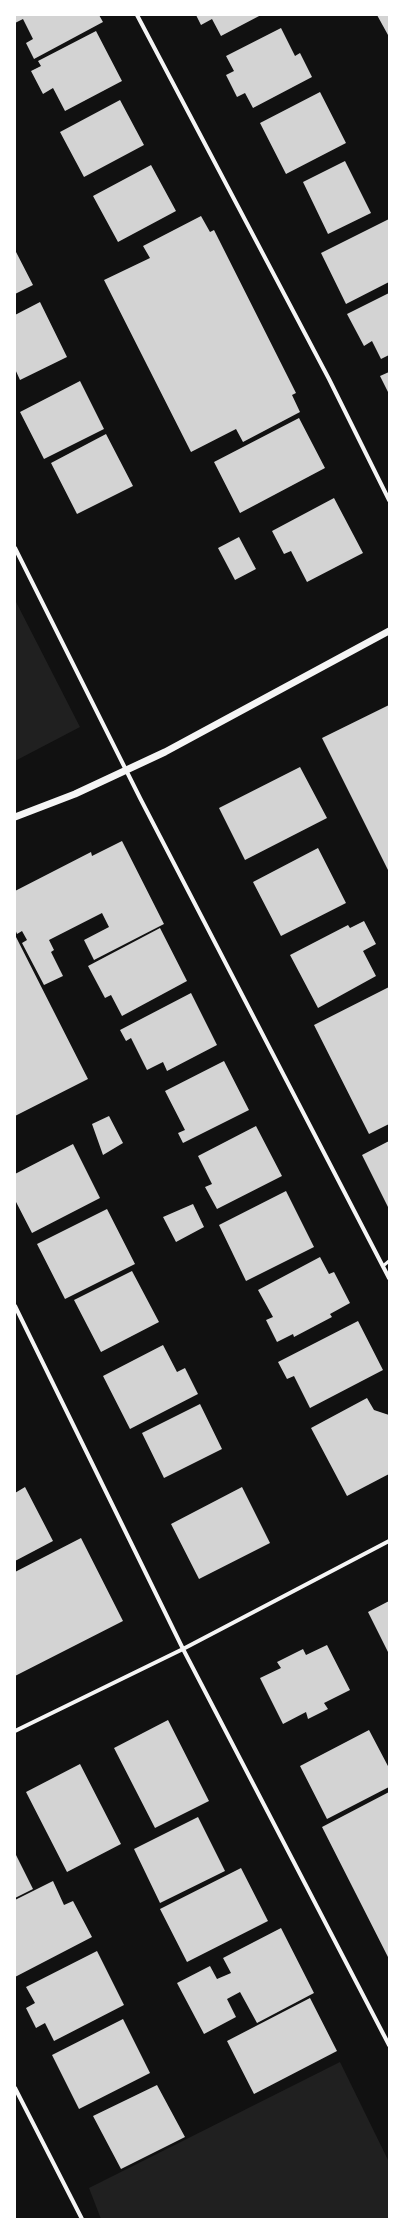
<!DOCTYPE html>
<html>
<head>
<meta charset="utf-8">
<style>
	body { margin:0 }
	#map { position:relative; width:404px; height:2234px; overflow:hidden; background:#111; font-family:Manrope,sans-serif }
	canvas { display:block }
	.frame { position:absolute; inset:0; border:16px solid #fff; pointer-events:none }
</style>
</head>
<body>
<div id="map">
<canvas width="404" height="2234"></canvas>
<div class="frame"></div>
</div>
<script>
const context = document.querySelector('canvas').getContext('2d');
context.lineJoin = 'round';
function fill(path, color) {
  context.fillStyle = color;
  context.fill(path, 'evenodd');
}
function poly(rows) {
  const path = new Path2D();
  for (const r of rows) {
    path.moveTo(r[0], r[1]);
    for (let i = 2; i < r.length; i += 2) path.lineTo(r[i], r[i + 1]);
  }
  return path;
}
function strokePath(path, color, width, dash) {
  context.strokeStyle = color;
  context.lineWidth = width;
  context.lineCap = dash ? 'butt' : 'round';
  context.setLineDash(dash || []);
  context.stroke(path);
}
fill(poly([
	[15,600,80,727,15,761],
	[340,2062,389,2162,389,2219,101,2219,89,2188]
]), '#202020');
fill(poly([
	[15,15,99,15,103,22,34,59,26,43,33,39,23,19,15,23],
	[196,15,261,15,221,36,212,19,201,25],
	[377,15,389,15,389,34,388,35],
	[281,28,295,56,300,53,312,77,253,108,245,93,237,97,226,75,234,71,226,56],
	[96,31,122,81,65,111,53,88,43,94,31,71,41,66,38,61],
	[320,92,346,143,286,174,260,123],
	[120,100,144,145,84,177,60,132],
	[345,161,371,213,328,234,303,182],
	[151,165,176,211,118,242,93,196],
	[201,216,210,232,214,230,296,393,292,395,300,412,243,442,236,429,191,452,104,280,150,258,143,246],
	[389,219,389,282,346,304,321,253],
	[15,250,33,285,15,294],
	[389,293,389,355,381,359,372,341,364,346,347,314],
	[40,302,67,357,20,380,15,369,15,315],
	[389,372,389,394,380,376],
	[80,381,104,429,44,459,20,412],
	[299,418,325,468,240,513,214,462],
	[106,434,133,486,77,514,51,463],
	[334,498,363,553,307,582,291,551,284,554,272,531],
	[239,537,256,569,235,580,218,548],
	[389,705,389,872,322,738],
	[300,767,327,818,245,860,219,808],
	[122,841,164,924,94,960,84,940,109,927,102,913,49,940,54,950,51,952,63,976,44,985,22,943,27,940,22,931,17,934,15,929,15,891,91,852,92,856],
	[318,848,346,903,281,936,253,882],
	[364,921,376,944,363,951,376,976,318,1008,290,955,348,925,350,928],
	[160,928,187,981,122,1016,111,995,105,998,88,966],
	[15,935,88,1079,15,1116],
	[389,987,389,1124,369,1134,314,1025],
	[191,993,217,1045,167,1071,163,1062,147,1070,131,1038,126,1041,120,1030],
	[224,1061,249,1110,183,1143,178,1133,185,1130,165,1091],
	[109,1116,123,1143,103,1155,92,1124],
	[256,1126,282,1176,217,1209,205,1187,212,1184,198,1156],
	[389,1141,389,1209,362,1155],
	[73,1144,100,1198,32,1233,15,1200,15,1174],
	[286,1191,314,1247,246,1281,219,1225],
	[193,1204,204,1227,176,1242,163,1217],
	[107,1209,135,1264,65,1299,37,1244],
	[320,1257,329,1274,334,1272,350,1303,330,1314,332,1317,294,1337,293,1334,277,1342,266,1320,273,1317,258,1290],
	[132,1271,159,1322,101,1352,74,1300],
	[358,1321,383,1370,310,1408,294,1376,287,1379,278,1362],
	[163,1345,177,1372,185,1368,198,1394,130,1429,103,1376],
	[367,1398,374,1410,389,1415,389,1474,347,1496,311,1428],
	[200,1404,222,1449,164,1478,142,1433],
	[25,1487,53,1541,15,1561,15,1493],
	[242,1487,270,1543,199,1579,171,1524],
	[81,1538,123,1621,15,1676,15,1572],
	[389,1601,389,1654,368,1612],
	[327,1645,350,1690,324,1703,328,1709,308,1719,306,1712,283,1724,260,1678,281,1668,277,1662,303,1649,306,1655],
	[168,1720,209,1801,155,1828,114,1748],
	[369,1730,389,1768,389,1787,327,1819,300,1766],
	[80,1764,121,1844,67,1872,26,1792],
	[389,1792,389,1959,322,1827],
	[198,1817,225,1871,160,1903,134,1849],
	[15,1853,33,1889,15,1898],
	[241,1868,268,1921,187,1962,160,1909],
	[53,1881,64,1905,73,1901,92,1937,15,1977,15,1900],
	[281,1928,314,1993,257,2023,240,1992,227,1999,236,2017,204,2034,177,1983,210,1966,217,1979,231,1973,223,1958],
	[97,1951,124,2005,54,2041,45,2023,36,2028,26,2008,35,2003,26,1987],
	[310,1998,337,2051,254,2094,227,2041],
	[123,2019,150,2073,79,2109,52,2055],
	[157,2085,185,2137,121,2169,93,2116]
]), '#d3d3d3');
strokePath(poly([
	[383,1266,389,1261]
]), '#f5f5f5', 3);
strokePath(poly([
	[137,15,329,379,389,500],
	[15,548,140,798,389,1278],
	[15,1306,183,1649,389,2045],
	[15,1731,183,1649,389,1541],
	[15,2088,82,2219]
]), '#f5f5f5', 4);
strokePath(poly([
	[15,817,75,794,165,752,389,631]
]), '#f5f5f5', 7);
</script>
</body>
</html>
